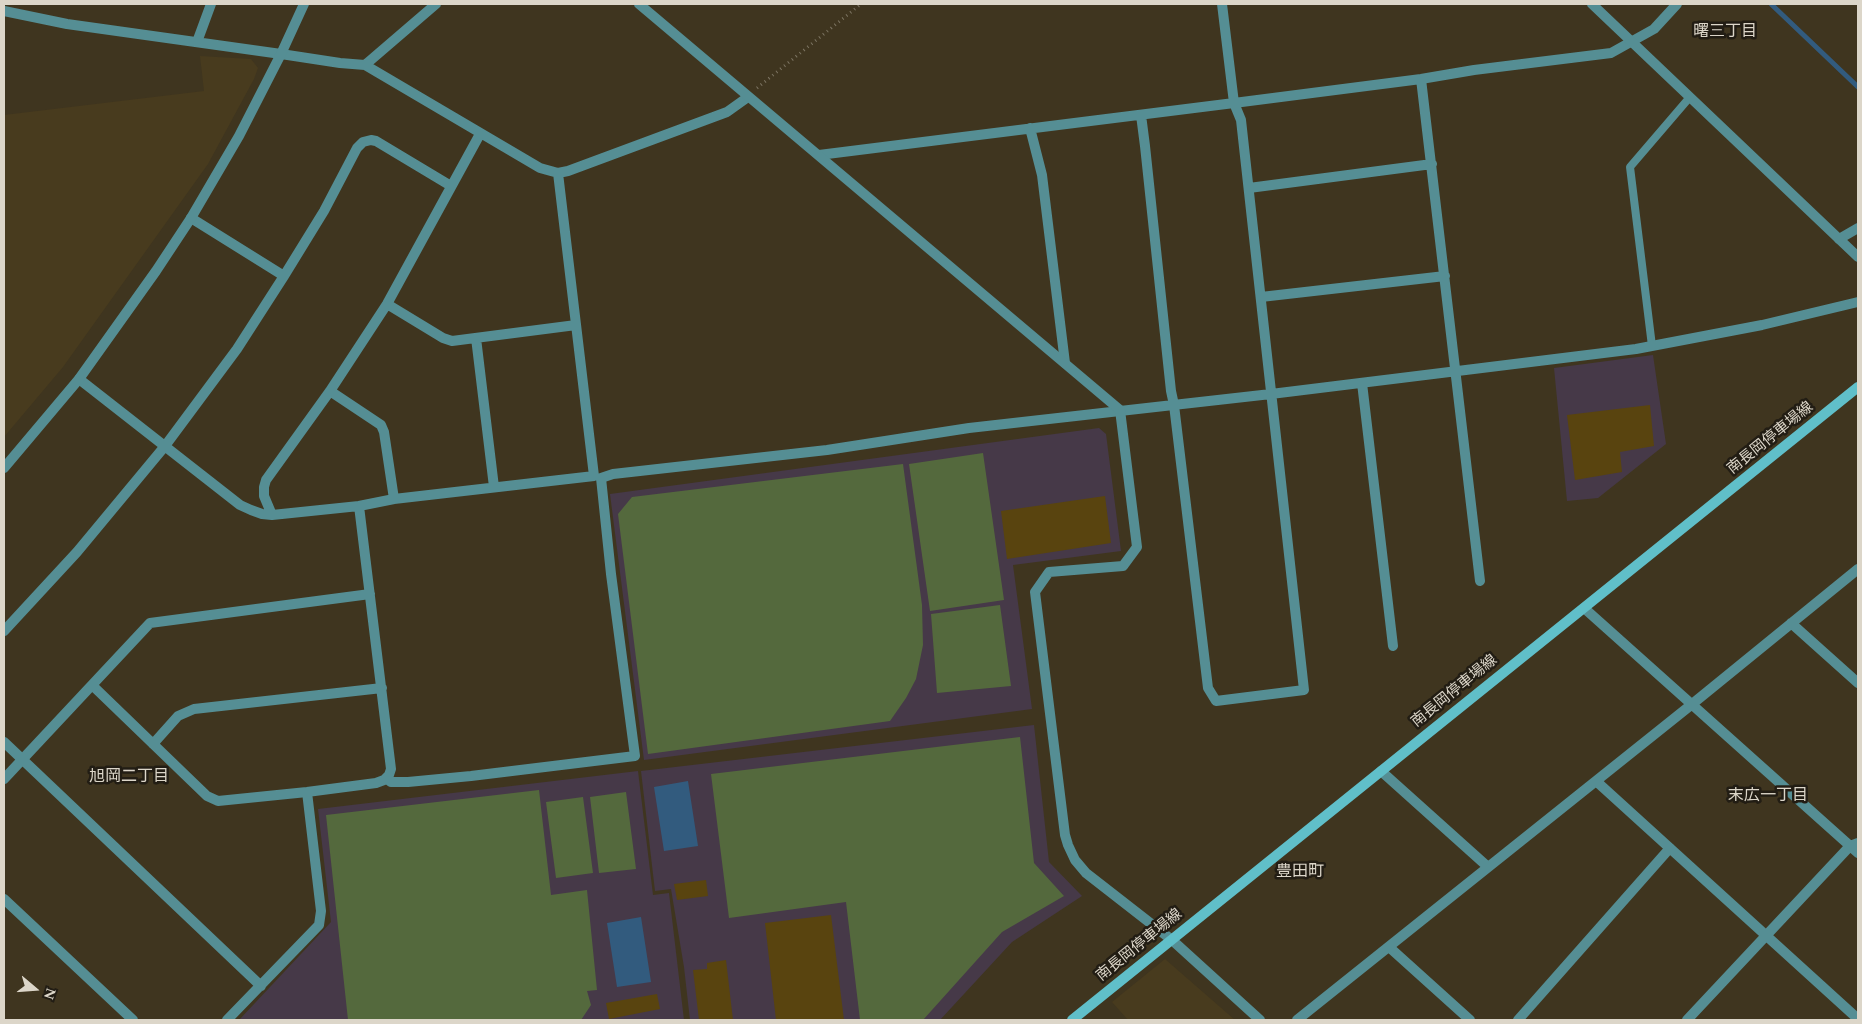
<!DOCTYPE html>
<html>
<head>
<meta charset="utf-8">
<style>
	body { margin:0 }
	#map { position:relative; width:1862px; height:1024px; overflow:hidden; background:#3f351f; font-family:Spectral,serif }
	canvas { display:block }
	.frame { position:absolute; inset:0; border:5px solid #dcd6c9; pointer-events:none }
	.north { position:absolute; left:10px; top:964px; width:50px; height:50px; -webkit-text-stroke:4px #221d14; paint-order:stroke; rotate:108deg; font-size:14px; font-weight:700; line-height:20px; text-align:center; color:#dcd6c9 }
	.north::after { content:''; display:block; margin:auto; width:18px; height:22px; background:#dcd6c9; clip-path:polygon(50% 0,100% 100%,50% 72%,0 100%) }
</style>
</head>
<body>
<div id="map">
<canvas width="1862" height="1024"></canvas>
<div class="frame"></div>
<div class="north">N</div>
</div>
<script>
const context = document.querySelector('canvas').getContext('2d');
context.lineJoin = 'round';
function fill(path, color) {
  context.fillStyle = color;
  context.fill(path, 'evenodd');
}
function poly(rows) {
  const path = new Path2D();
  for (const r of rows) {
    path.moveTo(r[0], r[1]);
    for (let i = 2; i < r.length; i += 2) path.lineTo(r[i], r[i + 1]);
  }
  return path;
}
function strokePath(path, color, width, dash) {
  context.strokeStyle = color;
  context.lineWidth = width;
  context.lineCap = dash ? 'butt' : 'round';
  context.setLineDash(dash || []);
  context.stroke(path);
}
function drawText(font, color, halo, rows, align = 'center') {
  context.font = font + ' Spectral,"Noto Sans JP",serif';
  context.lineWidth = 5;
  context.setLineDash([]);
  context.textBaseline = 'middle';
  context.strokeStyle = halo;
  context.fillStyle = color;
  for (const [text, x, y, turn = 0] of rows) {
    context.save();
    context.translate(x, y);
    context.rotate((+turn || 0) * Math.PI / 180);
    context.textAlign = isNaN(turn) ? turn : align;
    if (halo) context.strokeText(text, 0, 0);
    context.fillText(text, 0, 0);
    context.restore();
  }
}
fill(poly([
	[200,56,251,59,258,68,254,79,208,164,63,367,4,437,4,115,204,91],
	[1165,959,1235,1020,1128,1020,1112,1002]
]), '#483b1e');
fill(poly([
	[1653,355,1666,444,1598,498,1567,501,1554,368],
	[1099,428,1106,434,1121,551,1013,565,1032,709,644,760,610,494],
	[1034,725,1049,862,1082,896,1012,942,940,1020,690,1020,684,967,671,889,655,891,641,771],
	[638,771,653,895,669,893,684,1020,239,1020,331,922,318,809]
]), '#463948');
fill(poly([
	[983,453,1004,600,930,611,909,464],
	[903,464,922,605,923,645,916,679,906,698,890,721,648,754,618,514,632,497],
	[1000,605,1011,686,937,693,931,614],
	[1020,737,1034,863,1064,896,1002,932,923,1020,860,1020,846,902,729,918,711,774],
	[539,790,551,895,587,890,597,990,587,991,591,1005,581,1020,348,1020,326,815],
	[626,792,636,869,599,873,590,797],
	[583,797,593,873,556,878,546,802]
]), '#54693d');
fill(poly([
	[688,781,698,846,664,851,654,787],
	[641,917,651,982,617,987,607,923]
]), '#325b7e');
strokePath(poly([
	[1771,4,1858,87]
]), '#325b7e', 5);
fill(poly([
	[1650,405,1654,446,1620,452,1622,472,1575,480,1567,415],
	[1105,496,1111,543,1007,559,1001,511],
	[706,880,708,896,677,900,674,884],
	[831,915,844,1020,776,1020,765,923],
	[726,960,733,1020,699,1020,693,970,707,969,707,963],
	[657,994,660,1009,609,1019,606,1003]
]), '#59440f');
strokePath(poly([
	[757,88,861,4]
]), '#7d7563', 3, [1, 4]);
strokePath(poly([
	[1652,346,1630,167,1690,97]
]), '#558e94', 8);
strokePath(poly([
	[4,11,67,24,281,54,340,63,365,65,540,168,558,173,568,171,727,112,748,97],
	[197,42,211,4],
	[365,65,436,4],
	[1421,79,1480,581],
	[1141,115,1145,146,1171,391,1174,405,1208,688,1216,701,1304,690,1241,120,1234,103,1222,4],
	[1030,128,1042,175,1065,363],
	[819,155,1234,103,1421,79,1474,70,1611,53,1654,29,1677,4],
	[1249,188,1432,164],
	[191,218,284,276],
	[1839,239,1858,228],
	[1261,297,1445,276],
	[387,304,443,338,452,341,576,325],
	[476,338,494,487],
	[79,379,240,505,251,510,262,514,272,515,359,506,391,769,389,775,384,780,376,783,307,792,218,801,207,796,92,685],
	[1362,383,1393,646],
	[330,391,381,425,384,432,394,499],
	[359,506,394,499,594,476,558,173],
	[272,515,264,496,264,487,266,480,330,391,387,304,480,134],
	[1584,608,1858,853],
	[1791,623,1858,683],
	[4,631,77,552,165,446,237,349,284,276,324,211,357,148,363,142,371,140,376,141,451,186],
	[4,742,261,986],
	[153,744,178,716,194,709,382,688],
	[1381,771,1488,867],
	[386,778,391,782,408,782,471,776,635,756,611,574,601,478,613,474,827,450,969,428,1271,394,1636,349,1762,325,1858,302],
	[4,779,150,623,370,594],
	[1596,781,1858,1019],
	[1389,947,1470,1020],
	[227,1020,319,925,321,911,307,792],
	[1297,1020,1691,705,1858,569],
	[1518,1020,1670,848],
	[1687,1020,1850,846,1858,843]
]), '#558e94', 10);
strokePath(poly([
	[639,4,1120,410,1137,547,1123,566,1049,572,1035,592,1065,835,1068,845,1075,860,1086,873,1172,940,1260,1020],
	[1592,4,1858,257],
	[4,468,79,379,156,271,191,218,239,136,281,54,304,4],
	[4,899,133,1020]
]), '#558e94', 10);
strokePath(poly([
	[1072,1020,1858,387]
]), '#60bfc9', 10);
drawText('15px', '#dcd6c9', '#221d14', [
	["南長岡停車場線",1771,439,-39],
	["南長岡停車場線",1455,692,-39],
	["南長岡停車場線",1140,946,-39]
]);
drawText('16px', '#dcd6c9', '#221d14', [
	["曙三丁目",1725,33],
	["旭岡二丁目",129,778],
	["末広一丁目",1768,797],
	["豊田町",1300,873]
]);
</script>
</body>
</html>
